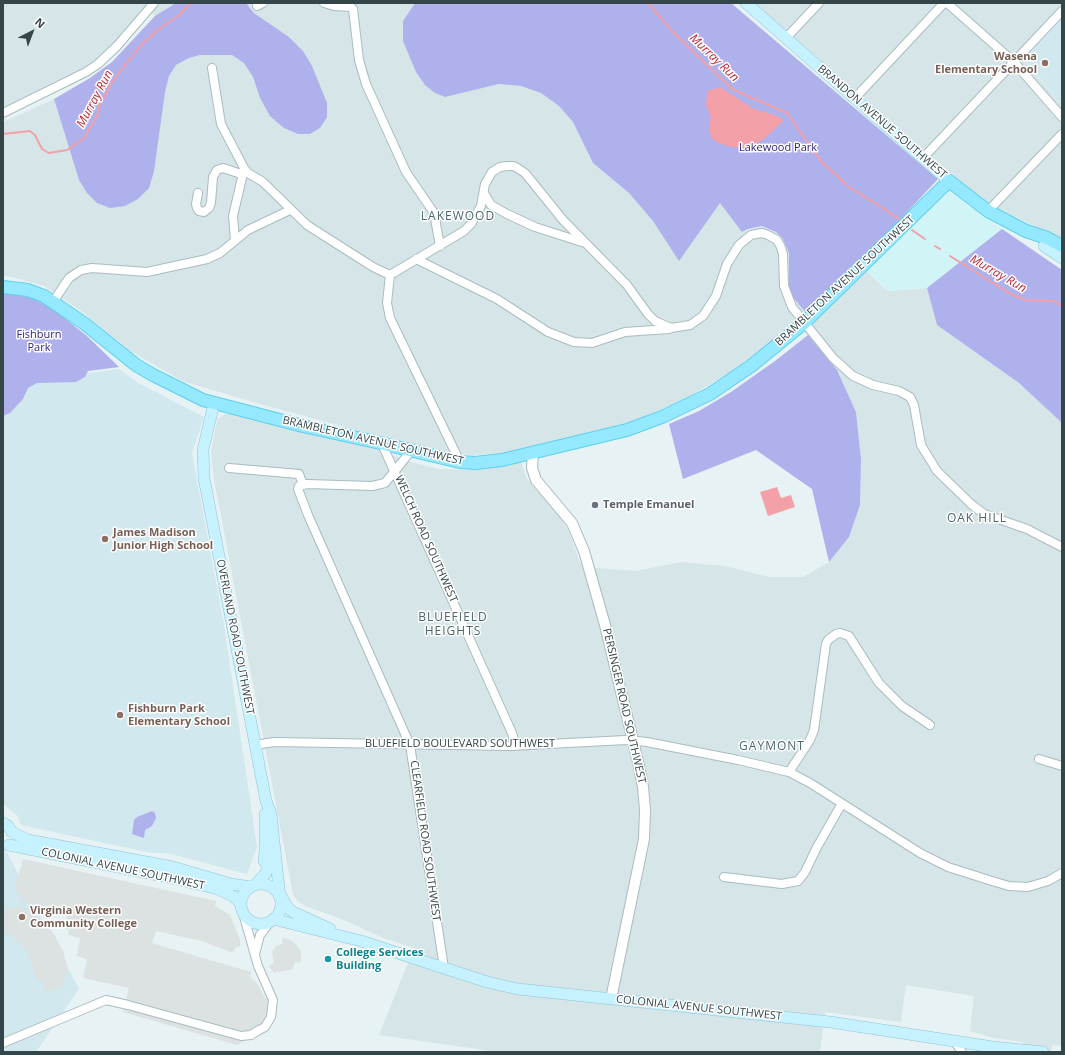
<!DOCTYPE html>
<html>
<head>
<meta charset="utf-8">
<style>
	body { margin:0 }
	#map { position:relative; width:1065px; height:1055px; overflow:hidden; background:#e7f2f4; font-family:"Open Sans",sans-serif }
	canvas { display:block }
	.frame { position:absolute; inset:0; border:4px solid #354648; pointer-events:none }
	.north { position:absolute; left:12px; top:12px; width:40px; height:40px; -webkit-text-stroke:3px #fff; paint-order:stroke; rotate:42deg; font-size:11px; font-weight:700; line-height:16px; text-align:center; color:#354648 }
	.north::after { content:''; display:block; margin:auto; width:14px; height:18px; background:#354648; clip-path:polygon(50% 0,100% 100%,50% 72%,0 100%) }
</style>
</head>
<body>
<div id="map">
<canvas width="1065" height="1055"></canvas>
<div class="frame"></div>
<div class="north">N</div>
</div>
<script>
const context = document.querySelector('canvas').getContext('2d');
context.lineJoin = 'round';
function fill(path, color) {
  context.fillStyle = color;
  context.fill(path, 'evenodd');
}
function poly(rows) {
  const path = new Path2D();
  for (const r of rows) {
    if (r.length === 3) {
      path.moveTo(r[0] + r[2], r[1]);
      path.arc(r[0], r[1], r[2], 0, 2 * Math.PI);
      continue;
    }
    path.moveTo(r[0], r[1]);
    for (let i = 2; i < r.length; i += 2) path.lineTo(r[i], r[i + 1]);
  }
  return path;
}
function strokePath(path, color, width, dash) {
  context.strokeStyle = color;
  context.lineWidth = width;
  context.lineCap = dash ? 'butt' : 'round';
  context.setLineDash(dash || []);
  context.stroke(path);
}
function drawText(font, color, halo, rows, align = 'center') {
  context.font = font + ' "Open Sans",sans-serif';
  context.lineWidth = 3;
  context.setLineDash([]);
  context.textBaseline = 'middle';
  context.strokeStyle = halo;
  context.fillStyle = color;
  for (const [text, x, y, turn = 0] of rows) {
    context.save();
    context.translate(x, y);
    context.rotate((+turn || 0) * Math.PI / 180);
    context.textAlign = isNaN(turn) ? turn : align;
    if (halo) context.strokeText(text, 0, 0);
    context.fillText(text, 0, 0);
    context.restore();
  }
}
fill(poly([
	[3,3,176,3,155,16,145,8,106,52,83,68,3,107],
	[246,3,415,3,403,21,435,93,445,97,499,84,521,86,541,93,559,106,573,122,593,163,629,193,653,221,679,260,720,203,742,232,762,226,776,232,783,239,789,253,789,286,791,295,806,313,764,348,727,374,687,398,631,422,502,453,473,455,437,452,253,402,182,381,129,350,84,313,44,286,12,277,3,276,3,122,54,99,79,180,165,92,169,76,176,65,189,58,200,55,232,55,245,63,253,77,260,98,298,134,310,134,320,128,303,51,289,37,254,13],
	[755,3,1062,3,1062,18,1023,59,1062,106,1062,240,980,199],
	[867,271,887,291,927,288,937,325,1019,383,1062,423,1062,1046,1052,1045,1051,1052,1023,1052,1023,1042,994,1038,970,1031,974,996,906,985,901,1022,825,1012,820,1052,498,1052,379,1035,414,948,386,939,339,918,305,906,298,901,293,894,214,479,211,452,217,420,225,414,236,414,358,443,411,462,438,469,475,470,521,462,527,479,560,516,570,534,580,563,596,568,636,571,681,562,725,566,769,577,803,577,829,562,849,537,860,505,861,459,856,412,837,370,808,335,814,329,814,320]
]), '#d5e5e8');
fill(poly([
	[949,193,955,194,966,204,1002,229,927,288,887,291,867,271,943,197]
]), '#d1f4f7');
fill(poly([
	[1062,18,1062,106,1031,67,1023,59],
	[119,369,138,383,204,417,192,453,224,625,257,847,247,874,171,854,146,852,21,825,17,815,3,804,3,385],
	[3,845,79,989,36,1052,3,1052]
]), '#d0e8ee');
fill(poly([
	[176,3,246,3,254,13,289,37,303,51,312,66,327,103,327,117,320,128,310,134,298,134,284,128,270,116,260,98,253,77,244,63,232,55,200,55,189,58,176,65,169,76,165,92,154,171,149,188,138,199,125,206,110,208,97,203,87,193,79,180,54,99,90,78,112,62,155,16],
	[415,3,731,3,938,179,869,253,806,313,791,295,789,286,789,253,783,239,776,232,762,226,748,229,742,232,720,203,679,261,653,221,629,193,593,163,573,122,559,106,541,93,521,86,499,84,445,97,435,93,425,85,416,72,403,41,403,21],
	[1002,229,1062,270,1062,423,1019,383,937,325,927,288],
	[3,292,32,298,51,307,88,337,119,367,88,371,85,377,76,382,37,383,28,388,23,399,10,413,3,416],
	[808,335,837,370,856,412,861,459,860,505,849,537,829,562,812,489,756,450,683,479,669,424,699,411,731,392,775,361],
	[152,811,155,813,156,818,152,826,145,830,144,838,132,834,134,820,137,817]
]), '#aeb1eb');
fill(poly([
	[23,859,216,901,215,906,230,915,240,940,240,946,235,948,233,953,202,941,156,931,152,943,251,972,250,977,257,983,265,998,276,1003,270,1027,237,1045,123,1012,129,988,83,978,87,959,77,956,80,938,68,935,69,930,64,928,68,912,21,902,22,898,15,889],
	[3,906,14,909,18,906,26,909,38,916,54,934,63,951,68,969,64,983,60,988,50,991,44,990,43,982,36,979,29,954,21,944,13,937,3,933],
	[282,938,289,939,296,944,301,952,301,960,300,963,295,962,293,969,279,972,278,971,274,973,269,966,274,963,272,952,276,946,282,944]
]), '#dce2e2');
fill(poly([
	[720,87,754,109,775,115,784,120,765,138,749,148,731,147,719,143,711,138,709,124,711,118,706,105,707,91],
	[777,487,781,498,791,495,795,507,768,516,760,492]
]), '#f4a0a8');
strokePath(poly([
	[648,3,672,31,732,89,787,113,821,161,848,186,901,220],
	[3,134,30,131,35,135,42,149,49,153,67,150,84,138,98,114,98,108,112,82,139,47,156,31,179,15,191,3],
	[912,230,925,239],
	[935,246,940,249],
	[950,256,1009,293,1025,300,1054,301,1062,306]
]), '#f4a0a8', 2);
const minor = poly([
	[324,3,334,6,351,7,353,9,359,60,366,84,406,172,434,213,440,246],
	[947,3,1014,62,1062,117],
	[257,6,263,3],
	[786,38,819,3],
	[212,68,221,124,244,168,248,173],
	[855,98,944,3],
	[3,113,86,72,98,64,117,46,154,3],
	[923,158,1062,11],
	[198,193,196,204,197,208,199,211,204,212,209,208,211,203,213,177,217,170,223,168,238,173,248,173,263,182,307,225,373,267,390,275],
	[484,193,491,205,507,214,535,227,585,243],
	[988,211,1062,134],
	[235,240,233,216,244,169],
	[416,259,497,299,548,332,574,342,592,343,625,332,669,329],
	[390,275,464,231,471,224,481,206,485,184,492,172,500,167,508,166,514,166,525,173,563,220,627,285,648,314,655,321,671,328,690,325,703,316,716,296,727,264,739,245,751,235,762,233,768,235,777,240,780,245,783,254,784,286,792,307,833,358,853,376,873,385,899,391,910,397,914,405,921,445,937,471,971,504,984,514,1027,529,1062,547],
	[390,275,387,303,390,318,460,462],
	[53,302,69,278,81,270,92,268,147,272,207,259,220,253,248,230,290,210],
	[382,444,512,733,516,746],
	[411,451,385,483,381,484,372,486,307,484,299,486,298,489,308,515,410,745,444,968],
	[229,468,299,474,303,485],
	[255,745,274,742,510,746,626,740,647,742,738,760,789,772,810,783,920,853,948,867,992,881,1009,886,1028,887,1048,881,1062,873],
	[1039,759,1062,766],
	[789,772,810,740,814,730,826,644,828,640,836,634,840,633,849,636,879,683,902,706,930,725],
	[724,877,782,884,798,881,805,872,817,847,841,805],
	[255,954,260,935,271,921],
	[954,1041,962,1052],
	[3,1043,106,1000,128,1005,241,1036,251,1035,259,1030,265,1027,271,1017,273,1000,258,966,243,913]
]);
const tertiary = poly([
	[533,453,532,468,536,480,572,523,584,551,605,625,638,762,643,787,645,810,644,839,611,999]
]);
const secondary = poly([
	[746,3,949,181],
	[1044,246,1062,258],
	[214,403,203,450,204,478,266,801,271,814,280,898],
	[3,823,8,826,12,832,28,840,173,867,231,884,251,887],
	[9,845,168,877,218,889,234,897,241,904],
	[264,861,265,852,265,814],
	[261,904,20],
	[255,885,266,873,270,853],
	[281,896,288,908,293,912,330,929],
	[273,919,361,941,487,982,518,989,830,1022,993,1047,1043,1052]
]);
const primary = poly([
	[3,287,28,290,44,296,85,324,136,365,153,375,203,400,303,426,367,440,460,462,475,463,502,460,627,430,662,417,710,394,751,366,804,323,949,181,988,211,1026,231,1047,238,1062,246]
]);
strokePath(minor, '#a9bcc0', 10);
strokePath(tertiary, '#a9bcc0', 12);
strokePath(secondary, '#92c4d4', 12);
strokePath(primary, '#5fcfea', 14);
strokePath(minor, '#fff', 8);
strokePath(tertiary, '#fff', 10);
strokePath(secondary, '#c6f1ff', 11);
strokePath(primary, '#95e9ff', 12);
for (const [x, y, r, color] of [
	[1045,63,4,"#8d6e63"],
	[595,505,4,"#6b7280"],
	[105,539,4,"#8d6e63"],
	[120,715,4,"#8d6e63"],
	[22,917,4,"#8d6e63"],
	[328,959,4,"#0f9aa8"]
]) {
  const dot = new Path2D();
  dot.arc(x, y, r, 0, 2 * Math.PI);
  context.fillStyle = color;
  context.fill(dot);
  strokePath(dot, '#fff', 1.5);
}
drawText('bold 11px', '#785e54', '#fff', [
	["Wasena",1037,57,"right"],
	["Elementary School",1037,70,"right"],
	["James Madison",113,533],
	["Junior High School",113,546],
	["Fishburn Park",128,709],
	["Elementary School",128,722],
	["Virginia Western",30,911],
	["Community College",30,924]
], 'left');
drawText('11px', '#354648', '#fff', [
	["BRANDON AVENUE SOUTHWEST",882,122,41],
	["BRAMBLETON AVENUE SOUTHWEST",845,281,-43],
	["BRAMBLETON AVENUE SOUTHWEST",373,441,13],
	["WELCH ROAD SOUTHWEST",426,539,66],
	["OVERLAND ROAD SOUTHWEST",235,637,79],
	["PERSINGER ROAD SOUTHWEST",624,706,77],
	["BLUEFIELD BOULEVARD SOUTHWEST",460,744],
	["CLEARFIELD ROAD SOUTHWEST",425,841,82],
	["COLONIAL AVENUE SOUTHWEST",123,869,12],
	["COLONIAL AVENUE SOUTHWEST",699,1008,6]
]);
drawText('11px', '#2f257d', '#fff', [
	["Lakewood Park",778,148],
	["Fishburn",39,335],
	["Park",39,348]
]);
drawText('bold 11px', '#5b616d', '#fff', [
	["Temple Emanuel",603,505]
], 'left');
drawText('bold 11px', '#0d838f', '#fff', [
	["College Services",336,953],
	["Building",336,966]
], 'left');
drawText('italic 12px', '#b92935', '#fff', [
	["Murray Run",714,58,44],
	["Murray Run",95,99,-62],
	["Murray Run",998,274,30]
]);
context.letterSpacing = '1px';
drawText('12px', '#4c686b', '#fff', [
	["LAKEWOOD",458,217],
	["OAK HILL",977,519],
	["BLUEFIELD",453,618],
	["HEIGHTS",453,632],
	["GAYMONT",772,747]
]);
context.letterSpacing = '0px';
</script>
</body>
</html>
